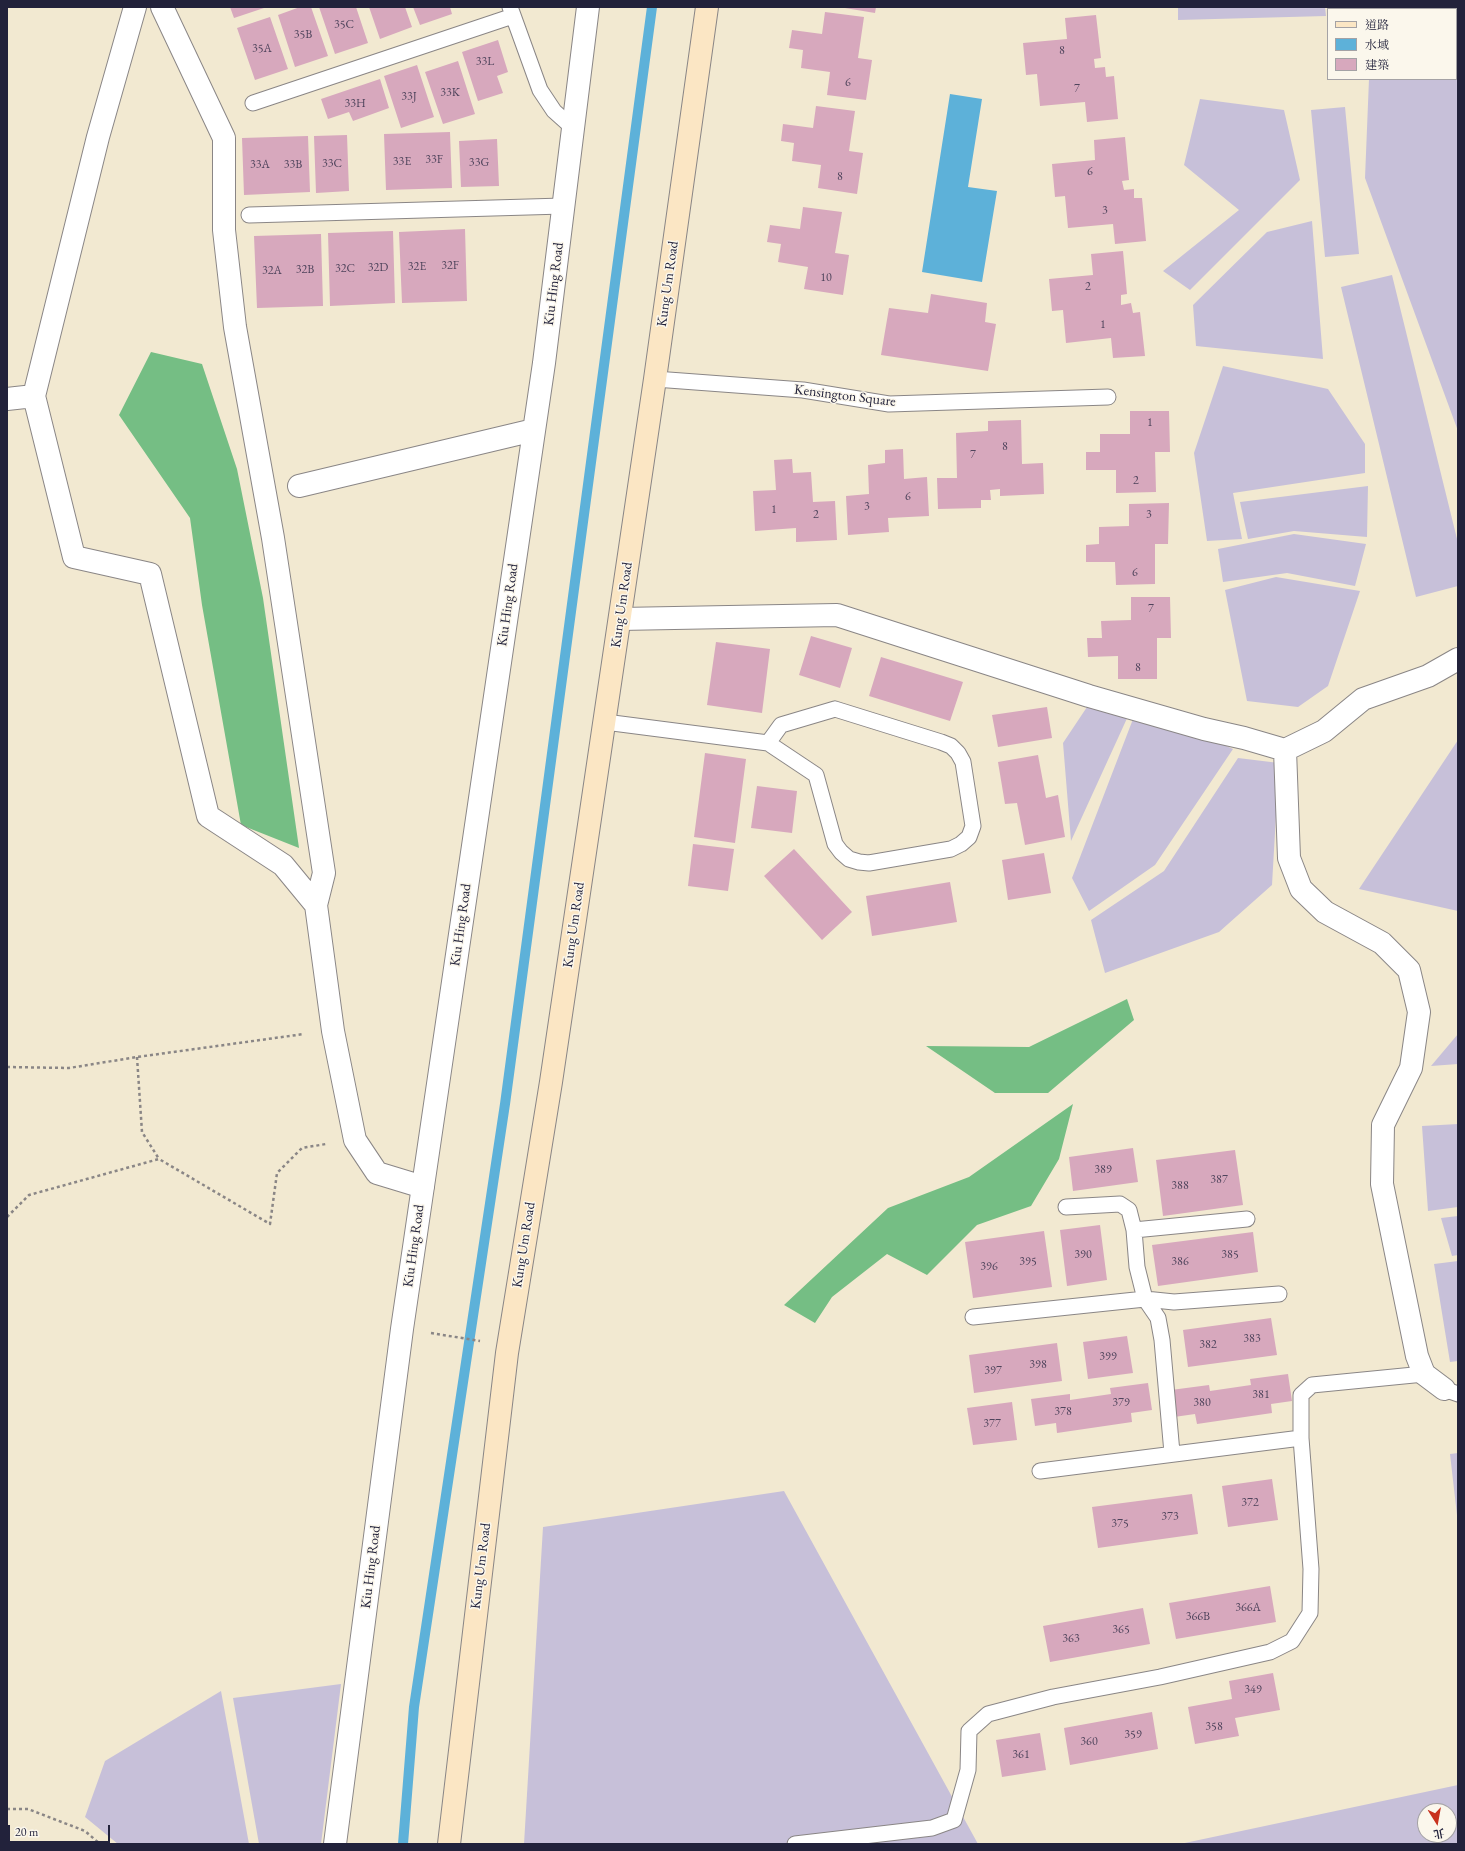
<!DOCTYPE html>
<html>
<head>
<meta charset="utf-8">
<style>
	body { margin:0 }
	#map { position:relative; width:1465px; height:1851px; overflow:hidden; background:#f2e9d1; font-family:"EB Garamond","Noto Serif TC",serif }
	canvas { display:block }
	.frame { position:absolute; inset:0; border:8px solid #22223b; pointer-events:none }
	.legend { position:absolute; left:1327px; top:8px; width:130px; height:72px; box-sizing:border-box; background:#fbf7ec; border:1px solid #a4a2a5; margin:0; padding:5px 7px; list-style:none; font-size:12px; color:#22223b }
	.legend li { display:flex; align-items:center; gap:8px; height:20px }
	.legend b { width:20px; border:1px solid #a4a2a5 }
	.north { position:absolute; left:1417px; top:1803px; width:40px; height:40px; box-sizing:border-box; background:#fbf7ec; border:1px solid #a4a2a5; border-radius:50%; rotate:169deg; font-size:11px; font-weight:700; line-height:16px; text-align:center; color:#22223b }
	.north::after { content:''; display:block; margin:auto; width:14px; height:18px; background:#c8321e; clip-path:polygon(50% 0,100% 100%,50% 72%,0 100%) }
	.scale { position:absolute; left:8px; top:1825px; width:102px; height:18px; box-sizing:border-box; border:2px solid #22223b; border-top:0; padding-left:5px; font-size:12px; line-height:14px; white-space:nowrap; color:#22223b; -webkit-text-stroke:3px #fbf7ec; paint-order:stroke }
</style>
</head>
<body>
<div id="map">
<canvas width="1465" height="1851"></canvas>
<div class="frame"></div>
<ul class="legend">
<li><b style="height:5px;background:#fbe6c4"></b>道路</li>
<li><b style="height:11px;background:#5db1d9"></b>水域</li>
<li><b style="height:11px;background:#d7a8bd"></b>建築</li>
</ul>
<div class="north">北</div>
<div class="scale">20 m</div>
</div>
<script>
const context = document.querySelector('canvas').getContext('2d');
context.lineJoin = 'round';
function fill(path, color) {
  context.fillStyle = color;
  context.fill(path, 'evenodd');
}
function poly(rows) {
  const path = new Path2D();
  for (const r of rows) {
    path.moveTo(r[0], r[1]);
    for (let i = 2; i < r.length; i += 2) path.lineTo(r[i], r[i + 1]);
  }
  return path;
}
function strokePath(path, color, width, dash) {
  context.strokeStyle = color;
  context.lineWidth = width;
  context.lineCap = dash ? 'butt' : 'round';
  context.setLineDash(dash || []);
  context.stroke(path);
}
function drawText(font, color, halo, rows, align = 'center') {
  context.font = font + ' "EB Garamond",serif';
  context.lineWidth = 3;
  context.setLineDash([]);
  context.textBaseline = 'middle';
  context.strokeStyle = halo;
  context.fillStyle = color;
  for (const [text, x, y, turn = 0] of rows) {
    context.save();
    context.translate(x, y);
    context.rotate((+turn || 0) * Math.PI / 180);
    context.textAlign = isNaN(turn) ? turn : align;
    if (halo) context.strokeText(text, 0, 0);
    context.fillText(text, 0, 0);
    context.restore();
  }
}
fill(poly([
	[1178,7,1325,7,1326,16,1178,20],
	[1373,7,1458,7,1458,431,1365,178,1369,79,1456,79,1456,9,1373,9],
	[1200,99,1284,110,1300,180,1190,290,1163,271,1239,210,1184,165],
	[1345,107,1359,254,1325,257,1311,110],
	[1312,221,1323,359,1196,346,1193,305,1267,232],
	[1392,275,1458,543,1458,586,1416,597,1341,287],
	[1223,366,1328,389,1365,444,1365,473,1233,493,1242,539,1207,541,1194,453],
	[1368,486,1367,537,1294,531,1248,539,1240,502],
	[1294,534,1366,544,1355,586,1287,573,1223,582,1218,549],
	[1276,577,1360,591,1328,686,1298,707,1247,701,1225,590],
	[1095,695,1134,703,1071,841,1063,743],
	[1138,706,1233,749,1155,865,1089,911,1072,878],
	[1458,740,1458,911,1359,889],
	[1238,758,1279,763,1272,885,1219,932,1105,973,1091,920,1164,871],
	[1458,1034,1458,1064,1431,1066],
	[1458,1124,1458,1207,1428,1211,1422,1126],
	[1458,1216,1458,1255,1452,1256,1441,1218],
	[1458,1261,1458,1361,1450,1362,1434,1264],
	[1458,1453,1458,1524,1450,1454],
	[784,1491,978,1844,524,1844,543,1527],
	[341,1684,321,1844,259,1844,233,1698],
	[221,1691,249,1844,118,1844,85,1817,105,1761],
	[1458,1785,1458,1844,1180,1844],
	[1425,1811,1449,1811,1449,1835,1425,1835]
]), '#c7c0d9');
fill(poly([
	[151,352,202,364,237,469,263,598,299,848,241,825,202,605,190,518,119,415],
	[1127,999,1134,1020,1048,1093,995,1093,926,1046,1029,1047],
	[1073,1104,1059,1159,1031,1206,977,1225,927,1275,887,1254,832,1297,815,1323,784,1305,888,1208,969,1177]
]), '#75be84');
fill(poly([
	[950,94,982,99,968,187,997,191,982,282,922,272]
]), '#5db1d9');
strokePath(poly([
	[403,1844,414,1707,505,1104,652,7]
]), '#5db1d9', 10);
fill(poly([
	[230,7,267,7,234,18],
	[300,7,311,7,328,56,295,67,278,15],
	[319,7,356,7,368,43,335,54],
	[369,7,405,7,412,27,380,39],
	[413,7,450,7,452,14,420,25],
	[839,7,876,7,875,13],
	[825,12,864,17,858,58,872,60,866,100,827,95,830,72,801,68,803,50,789,48,792,30,822,34],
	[1096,15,1101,58,1094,59,1095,68,1105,67,1106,77,1114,76,1118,119,1087,122,1085,102,1040,106,1037,74,1026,75,1023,43,1067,39,1065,18],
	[270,17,288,69,255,80,237,28],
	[498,40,508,72,497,76,503,93,478,101,462,52],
	[458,61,475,114,443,124,425,72],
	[417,65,434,117,401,128,384,76],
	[380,79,389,108,353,121,349,112,328,119,321,99],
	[816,106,855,111,849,151,863,153,857,194,818,188,821,165,792,161,794,143,781,141,783,124,813,128],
	[450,132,452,188,386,190,384,134],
	[347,135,349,191,316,193,314,136],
	[308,136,310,192,244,195,242,138],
	[1125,137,1129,180,1122,181,1124,190,1134,189,1134,198,1142,198,1146,241,1115,244,1113,224,1068,228,1065,196,1055,197,1052,164,1095,160,1094,140],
	[497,139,499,186,461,187,459,141],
	[803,207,842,212,835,253,849,255,843,295,804,289,808,267,778,262,781,244,767,242,770,225,800,229],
	[465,229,467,301,402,303,399,232],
	[393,231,395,303,330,306,328,233],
	[321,234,323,306,257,308,254,236],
	[1123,251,1127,294,1121,295,1121,305,1131,303,1133,313,1140,312,1145,356,1113,358,1111,338,1066,343,1063,310,1052,311,1049,279,1093,275,1091,254],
	[931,294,987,303,985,322,996,324,988,371,881,355,889,308,928,313],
	[1130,411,1169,411,1170,452,1155,452,1156,492,1116,493,1116,470,1086,470,1086,452,1100,452,1100,434,1130,434],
	[1021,420,1022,464,1043,463,1044,494,1000,496,1000,489,990,490,991,500,981,500,981,508,938,509,937,478,957,478,956,433,988,431,988,421],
	[903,449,904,479,927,477,929,516,888,518,889,532,848,535,846,496,869,494,868,465,885,463,885,450],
	[792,459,793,473,811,472,813,502,835,501,837,540,796,542,796,528,755,531,753,491,776,490,774,460],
	[1169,503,1168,544,1155,544,1155,584,1116,585,1115,562,1086,562,1086,545,1099,544,1099,527,1129,526,1129,504],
	[1131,597,1170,597,1171,638,1157,638,1157,679,1118,679,1118,656,1088,657,1087,638,1102,638,1101,621,1131,620],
	[811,636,852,648,840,688,799,675],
	[716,642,770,649,762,713,707,705],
	[881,657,963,682,950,721,869,696],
	[1047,707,1052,738,998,747,992,715],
	[705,753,746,759,735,843,694,837],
	[1038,755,1046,798,1058,795,1065,837,1025,845,1017,803,1005,804,998,762],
	[757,786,797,791,792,833,751,828],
	[693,844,734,849,728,891,688,886],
	[794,849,852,912,822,940,764,876],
	[1044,853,1051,893,1008,900,1002,860],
	[950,882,957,922,872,936,866,896],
	[1133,1148,1138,1182,1073,1191,1069,1157],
	[1235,1150,1243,1205,1163,1216,1156,1160],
	[1100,1225,1107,1280,1067,1286,1060,1230],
	[1044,1231,1052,1287,973,1298,965,1242],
	[1253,1232,1258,1272,1158,1286,1152,1245],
	[1271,1318,1277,1355,1188,1367,1183,1330],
	[1127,1336,1133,1373,1088,1379,1083,1342],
	[1057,1343,1062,1381,974,1393,969,1355],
	[1288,1374,1292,1401,1271,1404,1272,1413,1197,1424,1195,1414,1174,1417,1171,1390,1209,1385,1210,1391,1251,1385,1250,1379],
	[1148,1383,1152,1410,1131,1413,1132,1422,1057,1433,1056,1423,1035,1426,1031,1399,1070,1394,1070,1400,1111,1394,1110,1388],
	[1012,1402,1017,1440,973,1445,967,1408],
	[1272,1479,1278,1520,1228,1527,1222,1486],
	[1192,1494,1198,1534,1098,1548,1092,1507],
	[1270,1586,1276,1622,1176,1639,1169,1603],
	[1143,1608,1150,1644,1050,1662,1043,1626],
	[1273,1673,1280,1710,1235,1718,1239,1736,1195,1744,1188,1707,1232,1699,1229,1681],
	[1152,1712,1158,1749,1070,1765,1064,1728],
	[1040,1733,1046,1770,1002,1777,996,1740]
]), '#d7a8bd');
const lane = poly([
	[510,7,540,90,554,111,573,128],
	[253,103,513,16],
	[249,215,563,206],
	[655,379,803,390,889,404,1108,397],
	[835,709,941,742,951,746,958,753,963,762,973,826,969,837,961,844,951,849,869,863,859,862,849,859,841,852,835,844,816,775,768,743,781,725,835,709],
	[605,722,768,743],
	[1066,1207,1120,1204,1129,1210,1134,1230,1137,1267,1145,1299,1158,1318,1162,1340,1172,1453],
	[1134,1230,1247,1219],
	[973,1317,1145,1299,1174,1302,1279,1294],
	[1444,1389,1458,1394],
	[1040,1471,1301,1438],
	[795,1844,932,1828,954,1820,968,1770,969,1731,988,1714,1053,1697,1160,1677,1270,1652,1292,1641,1310,1613,1311,1569,1301,1438,1301,1395,1312,1385,1424,1374]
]);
const street = poly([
	[135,7,98,137,34,396,74,557,150,574,208,816,283,865,316,905,333,1031,355,1140,377,1173,423,1187],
	[162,7,224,138,224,230,235,327,273,538,324,873,316,905],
	[7,399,34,396],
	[299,486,534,430],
	[620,619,837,615,1089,696,1204,729,1244,738,1285,750,1324,731,1363,699,1428,676,1458,659],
	[1285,750,1289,858,1301,889,1325,912,1382,943,1409,970,1419,1012,1411,1068,1383,1125,1382,1184,1417,1356,1424,1374,1444,1389],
	[335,1844,402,1329,544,363,588,7]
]);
const secondary = poly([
	[449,1844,507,1353,551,1082,655,379,707,7]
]);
strokePath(lane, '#8a8686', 17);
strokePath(street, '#8a8686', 24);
strokePath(secondary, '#8a8686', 24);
strokePath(poly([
	[137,1057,142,1132,159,1159],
	[7,1067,69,1068,137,1057,304,1034],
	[7,1217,29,1195,159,1159,270,1224,277,1173,302,1148,326,1144],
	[431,1333,480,1341],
	[7,1809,28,1809,85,1831,100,1844]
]), '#8a8686', 2.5, [3, 3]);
strokePath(lane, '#fff', 15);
strokePath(street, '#fff', 22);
strokePath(secondary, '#fbe6c4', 22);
drawText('12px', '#4f445c', null, [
	["35C",344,25],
	["35B",303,35],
	["35A",262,49],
	["8",1062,51],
	["33L",485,62],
	["6",848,83],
	["7",1077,89],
	["33K",450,93],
	["33J",409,97],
	["33H",355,104],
	["33F",434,160],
	["33E",402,162],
	["33G",479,163],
	["33C",332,164],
	["33A",260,165],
	["33B",293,165],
	["6",1090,172],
	["8",840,177],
	["3",1105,211],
	["32F",450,266],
	["32E",417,267],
	["32D",378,268],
	["32C",345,269],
	["32B",305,270],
	["32A",272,271],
	["10",826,278],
	["2",1088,287],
	["1",1103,325],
	["1",1150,423],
	["8",1005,447],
	["7",973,455],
	["2",1136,481],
	["6",908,497],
	["3",867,507],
	["1",774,510],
	["2",816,515],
	["3",1149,515],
	["6",1135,573],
	["7",1151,609],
	["8",1138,668],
	["389",1103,1170],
	["387",1219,1180],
	["388",1180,1186],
	["390",1083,1255],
	["385",1230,1255],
	["395",1028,1262],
	["386",1180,1262],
	["396",989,1267],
	["383",1252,1339],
	["382",1208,1345],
	["399",1108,1357],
	["398",1038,1365],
	["397",993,1371],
	["381",1261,1395],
	["379",1121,1403],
	["380",1202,1403],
	["378",1063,1412],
	["377",992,1424],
	["372",1250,1503],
	["373",1170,1517],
	["375",1120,1524],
	["366A",1248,1608],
	["366B",1198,1617],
	["365",1121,1630],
	["363",1071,1639],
	["349",1253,1690],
	["358",1214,1727],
	["359",1133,1735],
	["360",1089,1742],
	["361",1021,1755]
]);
drawText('14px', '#22223b', '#fbf7ec', [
	["Kiu Hing Road",554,284,-83],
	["Kung Um Road",668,284,-82],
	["Kensington Square",845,396,7],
	["Kiu Hing Road",508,605,-82],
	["Kung Um Road",622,605,-82],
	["Kiu Hing Road",461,925,-82],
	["Kung Um Road",574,925,-82],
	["Kung Um Road",524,1245,-81],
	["Kiu Hing Road",414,1246,-82],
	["Kung Um Road",481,1566,-83],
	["Kiu Hing Road",371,1567,-83]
]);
</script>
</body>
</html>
